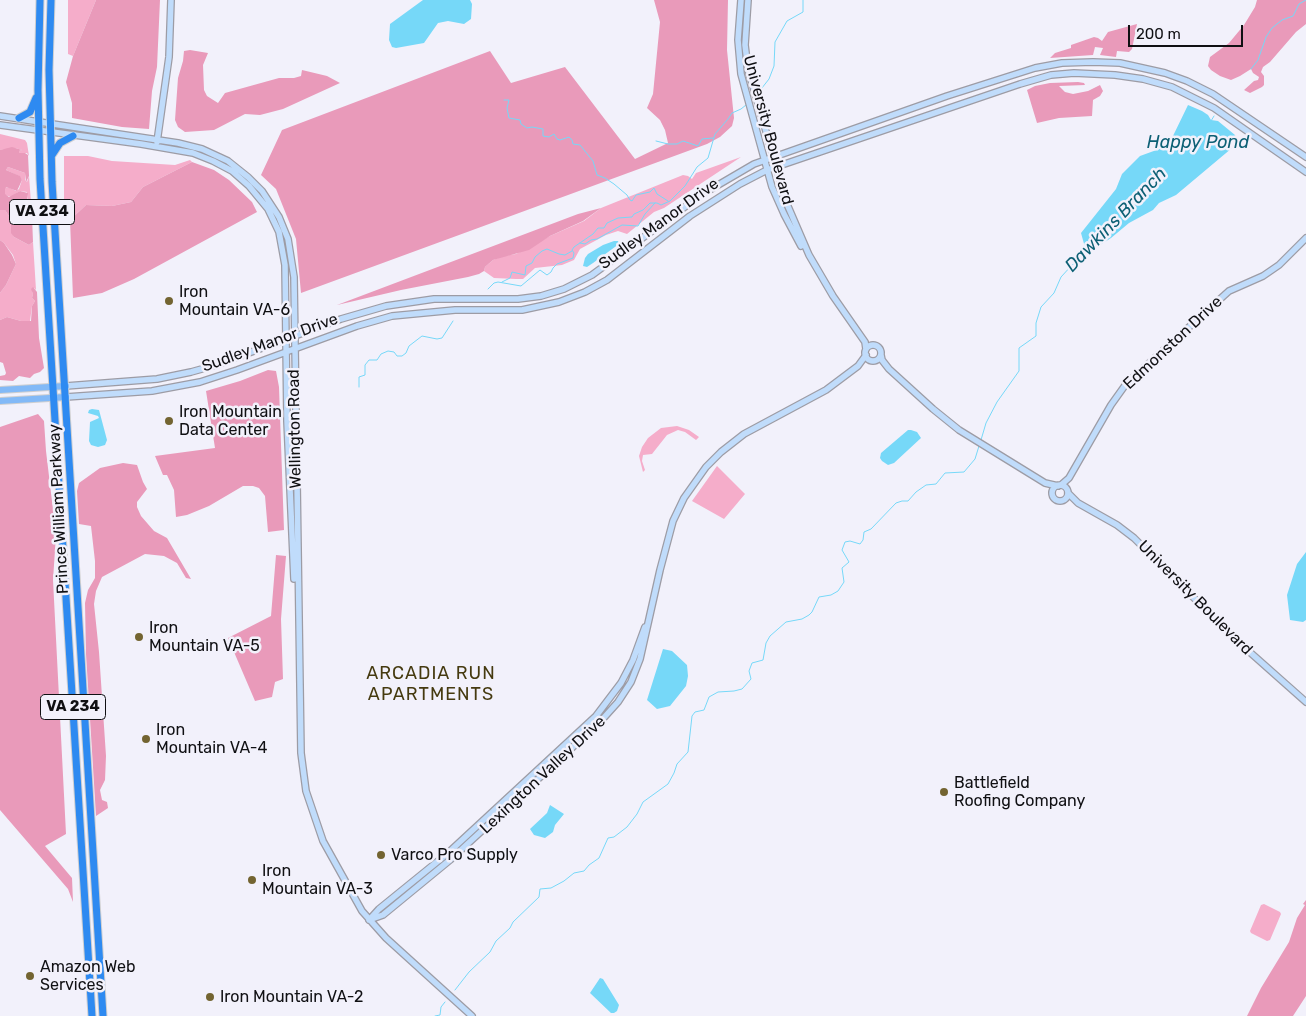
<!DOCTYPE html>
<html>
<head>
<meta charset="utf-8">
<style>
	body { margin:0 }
	#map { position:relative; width:1306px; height:1016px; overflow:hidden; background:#f2f1fb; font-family:Rubik,sans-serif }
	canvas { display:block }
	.scale { position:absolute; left:1128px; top:25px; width:115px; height:22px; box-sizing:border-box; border:2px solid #101013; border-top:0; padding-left:6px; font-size:15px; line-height:18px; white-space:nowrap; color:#101013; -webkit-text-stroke:4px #f2f1fb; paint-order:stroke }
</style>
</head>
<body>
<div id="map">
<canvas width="1306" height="1016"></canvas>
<div class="scale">200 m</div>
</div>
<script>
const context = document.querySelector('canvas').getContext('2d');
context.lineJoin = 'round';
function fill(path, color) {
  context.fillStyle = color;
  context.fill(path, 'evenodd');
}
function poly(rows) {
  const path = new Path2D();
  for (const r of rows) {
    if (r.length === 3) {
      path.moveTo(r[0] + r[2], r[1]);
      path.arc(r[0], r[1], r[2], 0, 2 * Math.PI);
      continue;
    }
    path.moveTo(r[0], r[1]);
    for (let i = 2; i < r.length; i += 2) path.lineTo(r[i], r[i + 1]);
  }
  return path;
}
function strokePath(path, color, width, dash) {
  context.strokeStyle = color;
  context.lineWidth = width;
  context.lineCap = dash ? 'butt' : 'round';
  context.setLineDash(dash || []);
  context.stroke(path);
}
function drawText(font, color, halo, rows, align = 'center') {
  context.font = font + ' Rubik,sans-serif';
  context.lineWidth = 5;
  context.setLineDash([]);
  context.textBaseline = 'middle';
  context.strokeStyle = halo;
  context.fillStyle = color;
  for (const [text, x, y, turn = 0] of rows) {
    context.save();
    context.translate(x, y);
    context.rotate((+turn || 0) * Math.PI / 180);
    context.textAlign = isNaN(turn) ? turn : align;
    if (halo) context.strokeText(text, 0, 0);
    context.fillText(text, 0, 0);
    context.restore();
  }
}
fill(poly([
	[68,0,96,0,73,56,68,54],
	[0,134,25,140,27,143,29,156,27,153,19,153,19,151,22,150,15,148,0,150],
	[64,156,88,156,112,161,175,165,190,160,192,162,143,187,131,202,112,206,86,205,70,220,64,212],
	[741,157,664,208,654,212,627,234,618,231,606,235,580,249,574,260,562,265,535,268,523,279,516,279,494,278,484,271,485,267,493,260,503,256,516,254,550,236,584,221,601,208,683,175,688,176,692,179,696,173],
	[8,167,25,173,25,180,27,182,29,176,32,216,26,207,28,204,27,192,20,191,11,197,5,195,5,187,10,188,16,191,19,189,22,180,19,176,6,170],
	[0,210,5,210,11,219,11,230,14,237,29,245,33,242,36,290,34,288,32,291,33,294,32,298,35,301,32,306,30,321,21,321,7,317,0,320,0,293,6,285,16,264,13,255,4,243,0,240],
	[677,426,689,430,699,437,696,440,685,432,678,430,667,435,652,454,643,455,642,461,645,470,643,472,639,456,642,447,648,438,661,428],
	[717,466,745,494,724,519,692,501],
	[1264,904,1280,912,1281,914,1270,940,1267,941,1251,933,1250,931,1261,905]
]), '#f5adca');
fill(poly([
	[96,0,160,0,157,67,152,91,149,129,122,127,72,118,72,103,66,82,73,56],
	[654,0,728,0,727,50,734,118,732,126,720,137,707,144,301,293,296,239,276,189,261,175,282,130,490,51,511,83,565,67,635,159,668,143,665,130,660,120,647,108,653,94,660,22],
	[1257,0,1306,0,1306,24,1296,32,1270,62,1263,67,1261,72,1264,76,1264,85,1262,87,1250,93,1244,90,1254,81,1258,80,1259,77,1253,73,1251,69,1240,76,1231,80,1220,76,1211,70,1208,66,1210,57,1229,43,1244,25,1255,7],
	[1137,24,1132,49,1129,52,1117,51,1116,57,1100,55,1103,48,1095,47,1093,55,1050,58,1055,53,1071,48,1071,45,1094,37,1098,38,1102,41,1108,32],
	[190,50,208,53,203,65,204,90,207,96,218,103,225,93,279,78,294,78,301,76,302,70,327,76,340,83,283,109,260,115,245,114,214,130,185,132,178,127,175,120,178,78,183,61,184,51],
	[1078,82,1084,83,1085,85,1059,86,1065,92,1073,94,1088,91,1100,85,1103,91,1100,96,1093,100,1092,116,1059,118,1037,123,1027,90,1035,86,1050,83],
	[12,147,22,150,19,151,19,153,25,153,28,155,29,176,26,182,25,173,8,167,6,170,20,176,22,180,17,191,6,187,5,189,5,194,9,197,20,191,28,193,26,207,32,216,33,242,29,245,14,237,11,233,11,219,5,210,0,210,0,150],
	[192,162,214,170,229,180,252,202,257,212,134,279,102,293,73,298,70,220,86,205,112,206,131,202,143,187],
	[601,208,583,221,550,236,529,250,493,260,485,267,484,271,479,274,468,277,401,290,337,305,578,214],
	[0,240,4,243,12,255,16,264,6,285,0,293],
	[33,287,37,292,39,338,44,368,40,372,34,374,30,378,19,376,13,381,0,380,0,376,5,375,6,373,3,363,0,362,0,320,7,317,21,321,31,321,32,306,35,301,32,298,33,294,31,289],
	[268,370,276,371,279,387,284,530,268,532,265,496,259,488,253,486,243,486,209,506,187,515,176,517,174,490,167,475,163,475,155,456,215,448,206,391,240,381],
	[38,414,44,421,46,451,56,535,53,580,66,834,45,846,72,878,73,902,68,889,0,810,0,427],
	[123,463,137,465,143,482,147,489,137,502,137,507,141,516,154,531,167,538,191,579,186,578,177,563,164,556,145,554,102,577,96,591,94,604,99,652,106,756,105,780,100,790,102,800,107,802,108,808,96,816,86,654,85,603,88,590,95,578,95,561,91,526,79,524,77,491,79,483,100,468],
	[276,555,286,556,281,619,283,679,275,682,272,697,255,701,228,638,271,616],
	[1306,900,1306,996,1293,1016,1247,1016,1261,988,1289,942,1297,918,1305,905,1303,904]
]), '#e99aba');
fill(poly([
	[423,0,470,0,472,4,471,19,464,24,448,21,438,23,424,43,396,48,392,47,389,40,390,24],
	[1188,105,1202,111,1208,115,1211,120,1218,121,1235,135,1237,141,1232,148,1176,195,1159,203,1153,210,1129,223,1111,238,1094,249,1086,251,1081,233,1116,189,1122,174,1140,156,1162,148,1172,138],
	[614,241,618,241,619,244,593,263,587,267,583,266,585,258,588,254,603,245],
	[92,409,99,410,107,440,105,445,98,447,91,445,89,441,90,422,99,418,98,416,88,413,89,410],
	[908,430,911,430,917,432,921,438,894,463,888,465,882,461,880,458,881,453],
	[1306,552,1306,620,1303,622,1290,620,1287,595,1297,564],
	[663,649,672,651,687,665,688,676,686,686,670,706,657,709,647,700],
	[550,805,564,814,555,825,553,832,545,838,534,835,530,829,547,813],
	[600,978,603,979,619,1005,617,1011,614,1013,611,1013,590,993]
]), '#76d8f8');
strokePath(poly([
	[1251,69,1258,60,1266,37,1272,28,1282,20,1293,16,1299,4,1306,0],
	[758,93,769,79,774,66,775,42,787,21,803,12,803,0],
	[504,100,509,100,507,108,509,118,520,120,521,124,527,128,532,127,543,129,543,136,549,137,554,134,557,139,560,140,569,137,572,140,573,144,580,145,593,161,597,175,605,178,614,184,627,195,630,200,632,201,636,195,650,192,654,188,657,194,668,201],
	[1211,121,1214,116],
	[656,141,668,144,677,144,683,141,698,146,702,139,713,138],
	[580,243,585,244,591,240,597,239,622,225,638,226,645,214,655,203],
	[502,282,510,278,512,272,525,275,526,266,532,263,535,257,542,251,547,249,559,254,565,255,572,251],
	[488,289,494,283,498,282,521,286,540,270,547,275,551,272,553,268,557,264,573,258,574,253,572,250,574,247,593,234,598,228,604,228,607,223,618,218,632,217,634,214,643,210,650,203,657,203,661,205,670,201,685,186,697,167,708,158,715,134,728,119,732,113,741,109,746,105],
	[359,387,359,377,365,375,365,365,369,360,377,360,381,354,388,351,394,352,397,356,402,356,406,353,409,346,422,336,437,339,442,338,453,321],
	[981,440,986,423,997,402,1019,371,1019,348,1036,336,1036,323,1041,307,1054,293,1061,277,1072,265,1080,260,1085,251],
	[455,990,469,972,490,952,496,941,510,928,513,922,539,897,540,889,551,888,564,881,574,873,584,871,589,865,599,858,608,838,614,837,627,827,637,814,643,802,668,784,674,773,677,764,688,752,692,716,695,712,704,710,709,697,718,692,734,691,742,689,751,679,749,671,752,663,763,660,766,643,770,636,786,622,802,619,809,615,812,612,819,597,831,595,838,591,844,582,842,568,849,562,842,550,845,542,850,541,860,544,863,540,864,532,871,529,896,503,902,501,908,501,916,492,926,485,936,484,945,473,964,472,975,459,979,446],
	[435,1016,440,1015,441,1007,445,1002]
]), '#76d8f8', 1);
const secondary = poly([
	[741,0,738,40,741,74,772,187,784,214,801,246],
	[748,0,745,45,748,69,787,204,809,255,833,296,865,342,866,349],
	[0,116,178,143,202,149,228,161,248,177,262,191,279,217,288,239,294,277,301,753,306,791,323,841,362,911,386,938,472,1016],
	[0,125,141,144,193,153,213,161,232,171,249,186,268,209,279,232,285,265,287,421,294,579],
	[157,142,169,57,171,0],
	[873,353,8],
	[881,355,882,360,889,369,933,409,959,430,1045,483,1058,486],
	[66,386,157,379,191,372,216,365,341,319,386,306,434,299,518,299,541,296,564,289,592,275,701,195,754,164,947,96,1035,68,1062,63,1093,62,1120,63,1165,73,1187,81,1213,94,1306,157],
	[66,397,152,391,200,382,237,370,357,326,392,316,455,310,522,310,559,302,585,292,607,280,690,216,740,184,767,170,1020,84,1051,75,1074,73,1115,75,1143,79,1172,87,1214,108,1306,172],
	[1060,493,8],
	[1061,485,1069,478,1111,405,1126,384,1229,291,1263,276,1279,265,1306,238],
	[1068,493,1078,503,1117,525,1134,538,1235,639,1306,702],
	[369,920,383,915,450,860,600,722,618,702,631,682,640,659,660,570,673,521,684,498,706,467,721,452,744,434,826,390,858,366,866,355],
	[369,920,379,909,448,853,596,716,621,683,633,660,645,627]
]);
const primary = poly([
	[0,390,66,386],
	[0,401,66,397]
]);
const highway = poly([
	[40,0,38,90,40,179,92,1016],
	[51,0,49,70,52,182,103,1016],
	[19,118,30,112,36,98],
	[52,155,60,143,73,136]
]);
strokePath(secondary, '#9d9ca5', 8);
strokePath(primary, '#cfcfd0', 8);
strokePath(highway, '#cfcfd0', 9);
strokePath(secondary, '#c0dcfb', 5.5);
strokePath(primary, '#82b9f7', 6);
strokePath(highway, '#2e8af1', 7);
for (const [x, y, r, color] of [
	[169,301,5,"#736431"],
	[169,421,5,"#736431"],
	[139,637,5,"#736431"],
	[146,739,5,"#736431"],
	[944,792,5,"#736431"],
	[381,855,5,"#736431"],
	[252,880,5,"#736431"],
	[30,976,5,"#736431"],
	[210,997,5,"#736431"]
]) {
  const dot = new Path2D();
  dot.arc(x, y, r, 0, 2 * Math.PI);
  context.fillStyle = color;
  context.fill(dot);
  strokePath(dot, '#f2f1fb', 2);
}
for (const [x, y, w] of [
	[42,212,65],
	[73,707,65]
]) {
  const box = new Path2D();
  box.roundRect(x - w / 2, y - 12.5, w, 25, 4);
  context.fillStyle = '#f2f1fb';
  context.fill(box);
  strokePath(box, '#101013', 1);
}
drawText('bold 15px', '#101013', null, [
	["VA 234",42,212],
	["VA 234",73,707]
]);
drawText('16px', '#101013', '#f2f1fb', [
	["University Boulevard",768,130,75],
	["Sudley Manor Drive",659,224,-36],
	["Sudley Manor Drive",270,343,-20],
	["Edmonston Drive",1173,343,-43],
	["Wellington Road",295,429,-91],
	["Prince William Parkway",59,509,-93],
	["University Boulevard",1195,598,45],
	["Lexington Valley Drive",543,775,-43]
]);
drawText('16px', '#101013', '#f2f1fb', [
	["Iron",179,292],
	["Mountain VA-6",179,310],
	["Iron Mountain",179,412],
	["Data Center",179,430],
	["Iron",149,628],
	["Mountain VA-5",149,646],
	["Iron",156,730],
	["Mountain VA-4",156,748],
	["Battlefield",954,783],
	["Roofing Company",954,801],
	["Varco Pro Supply",391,855],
	["Iron",262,871],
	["Mountain VA-3",262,889],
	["Amazon Web",40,967],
	["Services",40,985],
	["Iron Mountain VA-2",220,997]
], 'left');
drawText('italic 18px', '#0d6075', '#f2f1fb', [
	["Happy Pond",1198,143],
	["Dawkins Branch",1116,220,-46]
]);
context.letterSpacing = '1px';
drawText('18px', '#453a10', '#f2f1fb', [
	["ARCADIA RUN",431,674],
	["APARTMENTS",431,695]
]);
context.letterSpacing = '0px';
</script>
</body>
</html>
